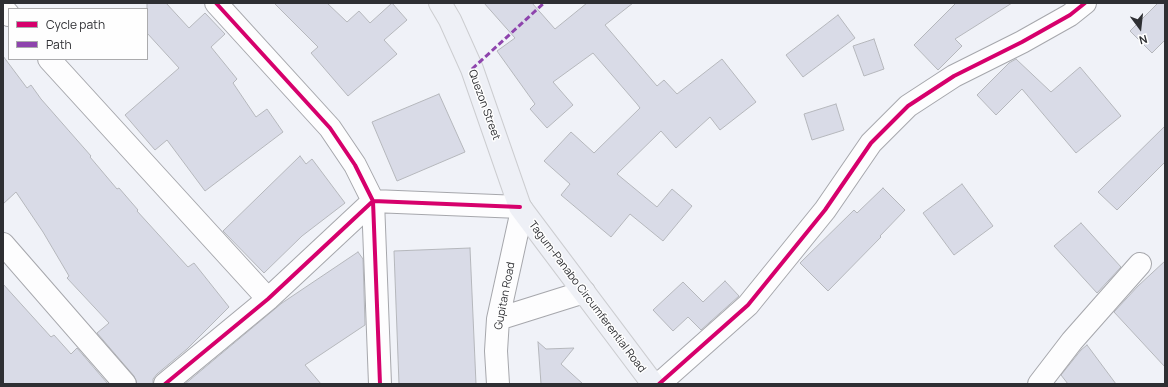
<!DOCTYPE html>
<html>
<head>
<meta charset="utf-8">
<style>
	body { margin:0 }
	#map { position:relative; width:1168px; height:387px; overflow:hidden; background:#f0f2f8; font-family:Manrope,sans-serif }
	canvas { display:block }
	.frame { position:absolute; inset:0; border:4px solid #2e2f33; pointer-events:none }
	.legend { position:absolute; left:8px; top:8px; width:140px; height:52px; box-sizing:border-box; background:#fefefe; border:1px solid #ababad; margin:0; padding:5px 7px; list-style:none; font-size:12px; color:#2e2f33 }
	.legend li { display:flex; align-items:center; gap:8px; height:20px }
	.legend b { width:20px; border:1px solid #ababad }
	.north { position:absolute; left:1120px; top:8px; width:40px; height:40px; -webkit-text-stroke:3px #fefefe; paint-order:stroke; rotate:165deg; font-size:11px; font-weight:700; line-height:16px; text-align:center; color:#2e2f33 }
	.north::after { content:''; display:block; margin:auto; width:14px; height:18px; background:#2e2f33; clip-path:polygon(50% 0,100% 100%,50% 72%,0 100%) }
</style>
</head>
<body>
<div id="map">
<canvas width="1168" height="387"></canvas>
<div class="frame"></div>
<ul class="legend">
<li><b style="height:5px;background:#d6006c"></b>Cycle path</li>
<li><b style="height:5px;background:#8e44ad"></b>Path</li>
</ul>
<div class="north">N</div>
</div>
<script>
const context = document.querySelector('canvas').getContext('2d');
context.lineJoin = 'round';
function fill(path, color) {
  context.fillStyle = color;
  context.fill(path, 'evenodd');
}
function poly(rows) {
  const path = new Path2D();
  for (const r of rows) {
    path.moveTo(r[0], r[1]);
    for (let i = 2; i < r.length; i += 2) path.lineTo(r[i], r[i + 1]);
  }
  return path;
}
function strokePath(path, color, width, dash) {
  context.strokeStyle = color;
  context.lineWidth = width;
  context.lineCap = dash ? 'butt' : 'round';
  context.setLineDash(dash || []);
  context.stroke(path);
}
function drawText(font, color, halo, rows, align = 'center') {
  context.font = font + ' Manrope,sans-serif';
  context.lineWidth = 3;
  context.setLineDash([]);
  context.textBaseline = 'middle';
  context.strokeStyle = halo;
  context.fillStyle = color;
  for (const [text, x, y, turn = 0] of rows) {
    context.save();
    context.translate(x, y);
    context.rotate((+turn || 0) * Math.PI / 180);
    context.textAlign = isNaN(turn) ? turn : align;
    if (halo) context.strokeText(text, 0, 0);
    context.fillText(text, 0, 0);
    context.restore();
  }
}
const building = poly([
	[147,3,166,3,189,28,205,13,225,34,211,47,237,79,233,83,256,117,267,109,283,132,205,191,167,140,155,150,125,115,179,68,147,33,147,3],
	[274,3,327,3,347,22,359,11,370,23,392,3,407,20,384,40,397,54,348,96,311,53,318,47,274,3],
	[484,3,532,3,555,29,587,3,633,3,605,25,657,86,664,80,677,94,722,59,756,102,720,130,710,117,676,148,661,131,617,174,657,207,672,189,692,206,663,241,630,214,611,237,561,195,570,184,544,161,571,132,594,153,640,108,637,104,593,53,553,82,573,105,547,128,530,109,535,104,497,51,515,38,484,3],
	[956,3,1012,3,955,39,962,46,938,70,914,45,956,3],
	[1158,3,1165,3,1165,40,1152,53,1130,31,1158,3],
	[838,15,855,38,803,77,786,55,838,15],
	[874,39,884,69,864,76,853,46,874,39],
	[3,56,27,88,31,85,41,99,91,156,90,157,117,189,119,188,138,210,137,211,188,267,194,263,229,307,187,349,157,374,153,379,153,384,137,384,134,376,97,333,109,323,67,278,69,276,43,232,16,192,3,204,3,56],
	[1016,59,1051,92,1080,67,1121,116,1076,153,1022,89,996,115,977,95,1009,63,1016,59],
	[439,94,465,152,397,181,372,122,439,94],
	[836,104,844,130,812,140,804,114,836,104],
	[1165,126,1165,162,1117,210,1098,192,1165,126],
	[300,156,306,164,312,159,345,203,302,236,264,273,223,231,300,156],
	[962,184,993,226,954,255,923,213,962,184],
	[883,188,905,210,880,236,881,237,828,291,800,263,854,210,857,213,883,188],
	[1081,223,1121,267,1097,293,1054,246,1081,223],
	[470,248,476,384,399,384,394,251,470,248],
	[358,252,363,259,365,325,305,365,321,384,185,384,282,303,358,252],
	[1165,261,1165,367,1114,312,1138,286,1165,261],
	[725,281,739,296,701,330,688,317,673,331,653,310,683,282,703,302,725,281],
	[3,284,51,337,54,335,71,354,77,348,108,384,3,384,3,284],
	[538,342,546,349,574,348,561,364,583,384,541,384,538,342],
	[1087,345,1116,384,1068,384,1061,375,1081,350,1087,345]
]);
fill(building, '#d9dbe7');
strokePath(building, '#b5b7bc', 1);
const minor = poly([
	[216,3,330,128,355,165,373,201,380,384],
	[3,8,9,15],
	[49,59,268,299],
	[3,244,125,384],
	[165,384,268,299,373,201,520,207],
	[659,384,748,305,825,210,871,143,908,106,954,76,1022,42,1070,15,1085,3],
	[1039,384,1072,341,1140,264]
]);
const secondary = poly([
	[498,319,584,292],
	[498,384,496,351,498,319,522,210]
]);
const trunk = poly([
	[440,3,450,20,472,69,520,207,653,384]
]);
strokePath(minor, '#a6a7ac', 24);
strokePath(secondary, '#a6a7ac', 24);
strokePath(trunk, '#cccdd0', 24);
strokePath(minor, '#fdfdfe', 22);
strokePath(secondary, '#fdfdfe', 22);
strokePath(trunk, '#eef0f6', 22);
strokePath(poly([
	[472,69,544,3]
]), '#8e44ad', 3, [6, 3]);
strokePath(poly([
	[216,3,330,128,355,165,373,201,380,384],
	[165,384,268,299,373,201,520,207],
	[659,384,748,305,825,210,871,143,908,106,954,76,1022,42,1070,15,1085,3]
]), '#d6006c', 4);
drawText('11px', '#2e2f33', '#fefefe', [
	["Quezon Street",484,105,70],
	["Gupitan Road",505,296,-79],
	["Tagum-Panabo Circumferential Road",587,297,53]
]);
</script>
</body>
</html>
